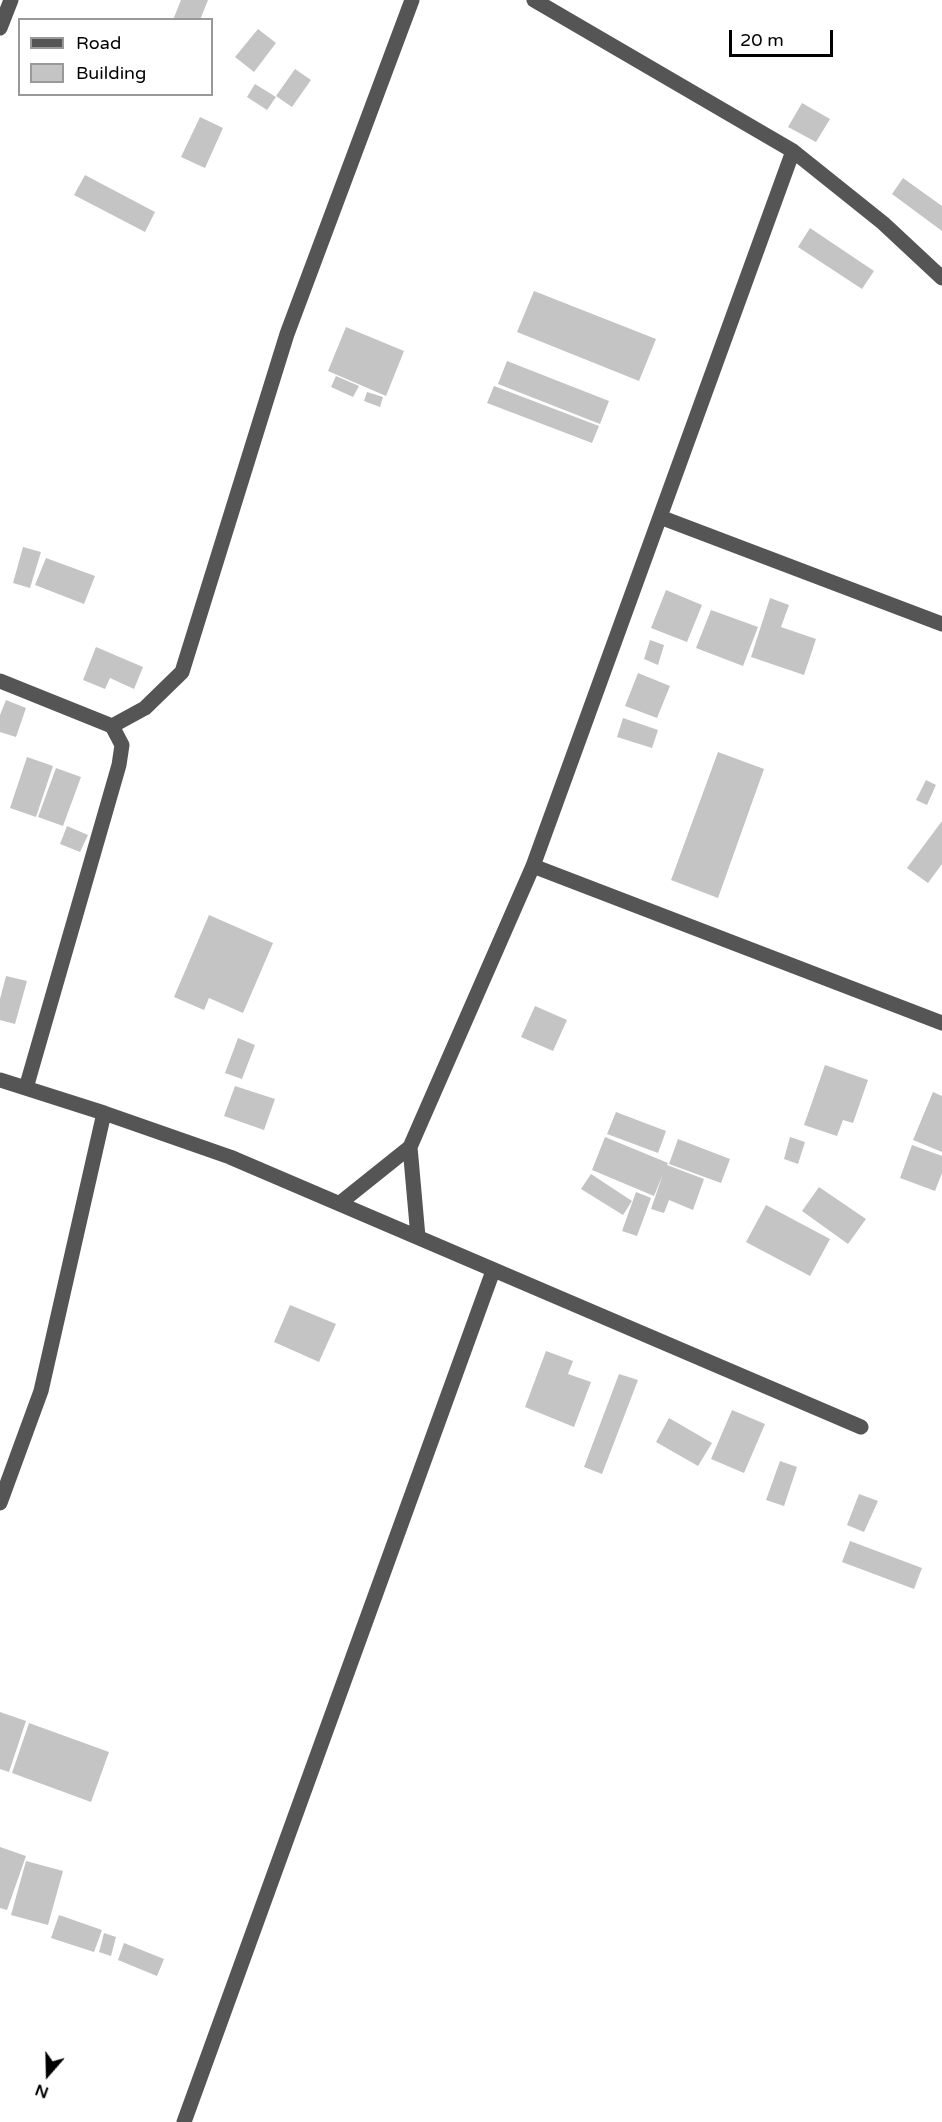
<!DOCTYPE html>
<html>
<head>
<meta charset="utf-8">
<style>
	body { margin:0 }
	#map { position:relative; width:942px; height:2122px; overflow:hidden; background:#fff; font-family:"Varela Round",sans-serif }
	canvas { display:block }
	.legend { position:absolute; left:18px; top:18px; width:195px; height:78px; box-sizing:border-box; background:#fff; border:2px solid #999; margin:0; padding:8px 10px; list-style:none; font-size:18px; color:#000 }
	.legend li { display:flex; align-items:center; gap:12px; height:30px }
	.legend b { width:30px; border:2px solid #999 }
	.north { position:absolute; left:18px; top:2044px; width:60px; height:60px; -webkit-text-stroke:4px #fff; paint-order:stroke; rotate:200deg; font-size:16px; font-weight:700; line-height:24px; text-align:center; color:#000 }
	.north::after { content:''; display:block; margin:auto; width:21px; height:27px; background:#000; clip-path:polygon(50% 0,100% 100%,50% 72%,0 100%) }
	.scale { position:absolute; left:729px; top:30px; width:104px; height:27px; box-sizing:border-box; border:3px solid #000; border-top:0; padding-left:8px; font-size:18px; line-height:21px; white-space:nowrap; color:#000; -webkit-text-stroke:4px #fff; paint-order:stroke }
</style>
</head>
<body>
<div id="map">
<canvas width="942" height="2122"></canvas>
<ul class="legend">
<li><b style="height:8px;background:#555"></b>Road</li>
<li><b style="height:16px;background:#c4c4c4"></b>Building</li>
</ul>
<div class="north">N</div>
<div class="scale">20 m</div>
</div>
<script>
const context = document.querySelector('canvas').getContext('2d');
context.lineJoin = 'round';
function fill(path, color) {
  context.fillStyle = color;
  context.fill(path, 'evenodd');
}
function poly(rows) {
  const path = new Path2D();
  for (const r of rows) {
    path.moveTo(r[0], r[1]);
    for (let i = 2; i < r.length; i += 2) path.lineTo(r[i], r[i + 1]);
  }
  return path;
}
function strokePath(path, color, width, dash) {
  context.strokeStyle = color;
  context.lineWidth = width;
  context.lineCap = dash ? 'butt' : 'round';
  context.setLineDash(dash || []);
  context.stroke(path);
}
fill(poly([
	[181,0,208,0,200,20,173,20],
	[258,29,276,43,254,72,235,57],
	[295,69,311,80,292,107,276,96],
	[255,84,276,97,267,110,247,97],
	[802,103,830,119,816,142,788,127],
	[200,117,223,128,205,168,181,157],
	[85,175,155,212,145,232,74,195],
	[903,178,942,206,942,231,892,194],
	[810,228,874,271,862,289,798,247],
	[534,291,656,339,639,381,517,332],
	[346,327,404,351,386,396,328,371],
	[507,361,609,401,600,424,498,384],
	[336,376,359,386,353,397,331,387],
	[494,386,599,426,592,443,487,403],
	[367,392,383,397,380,407,364,401],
	[23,547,41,552,30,588,13,583],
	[46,558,95,576,84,604,35,585],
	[666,590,702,605,687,642,651,628],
	[770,598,789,605,781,627,816,639,804,675,751,657],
	[711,610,758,627,743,666,696,648],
	[650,640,664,645,658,665,644,659],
	[96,647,143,667,134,689,110,678,105,689,83,680],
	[638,673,670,686,657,718,625,706],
	[6,700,26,708,16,737,0,732,0,715],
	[623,718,658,730,652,748,617,737],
	[718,752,764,769,718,898,671,880],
	[27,757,53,766,36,817,10,808],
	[56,768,81,777,63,826,38,817],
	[926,780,936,785,927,805,916,800],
	[942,821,942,864,928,883,907,868],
	[67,826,88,835,80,852,60,844],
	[209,915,273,943,243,1013,209,998,204,1010,174,997],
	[6,976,27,981,15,1024,0,1020,0,999],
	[535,1006,567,1020,553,1051,521,1037],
	[238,1038,255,1045,242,1079,225,1073],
	[825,1065,868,1080,853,1123,843,1120,837,1136,804,1125],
	[235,1086,275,1099,264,1130,224,1116],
	[933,1092,942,1096,942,1152,913,1140],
	[616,1112,666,1131,658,1153,607,1134],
	[605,1137,668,1163,667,1165,704,1179,693,1210,669,1200,664,1213,651,1209,663,1174,654,1196,592,1170],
	[790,1137,805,1142,798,1164,784,1159],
	[678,1139,730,1159,721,1183,669,1164],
	[912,1145,942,1156,942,1173,935,1191,900,1178],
	[591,1174,632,1201,623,1215,581,1189],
	[819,1187,866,1219,848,1244,802,1211],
	[636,1192,651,1198,637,1236,622,1231],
	[766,1205,830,1239,810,1276,746,1242],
	[290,1305,336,1324,319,1362,274,1342],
	[546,1351,573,1361,568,1374,591,1382,574,1427,525,1407],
	[619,1374,638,1380,602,1474,584,1467],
	[732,1410,765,1424,744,1473,711,1459],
	[669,1418,712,1443,698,1466,656,1442],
	[780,1461,797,1467,784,1506,766,1500],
	[859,1494,878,1501,864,1532,847,1525],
	[850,1541,922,1568,914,1589,842,1562],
	[0,1712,26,1721,9,1772,0,1769],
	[29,1723,109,1752,91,1802,12,1773],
	[0,1847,26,1856,7,1910,0,1908],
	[26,1861,63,1871,48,1925,11,1915],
	[59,1915,102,1930,94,1952,51,1938],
	[104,1933,116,1937,111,1956,99,1952],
	[124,1943,164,1959,157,1976,118,1960]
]), '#c4c4c4');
strokePath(poly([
	[534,0,793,151,533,866,942,1023],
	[0,28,11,0],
	[793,151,883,223,942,278],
	[660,517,942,624],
	[0,681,112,726,122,745,119,765,26,1088],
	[112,726,145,708,182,672,287,334,412,0],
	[0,1080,104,1113,230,1157,861,1427],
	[410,1147,418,1237],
	[340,1203,410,1147,533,866],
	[0,1503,41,1391,104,1113],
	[184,2122,493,1271]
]), '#555', 15);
</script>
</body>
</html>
